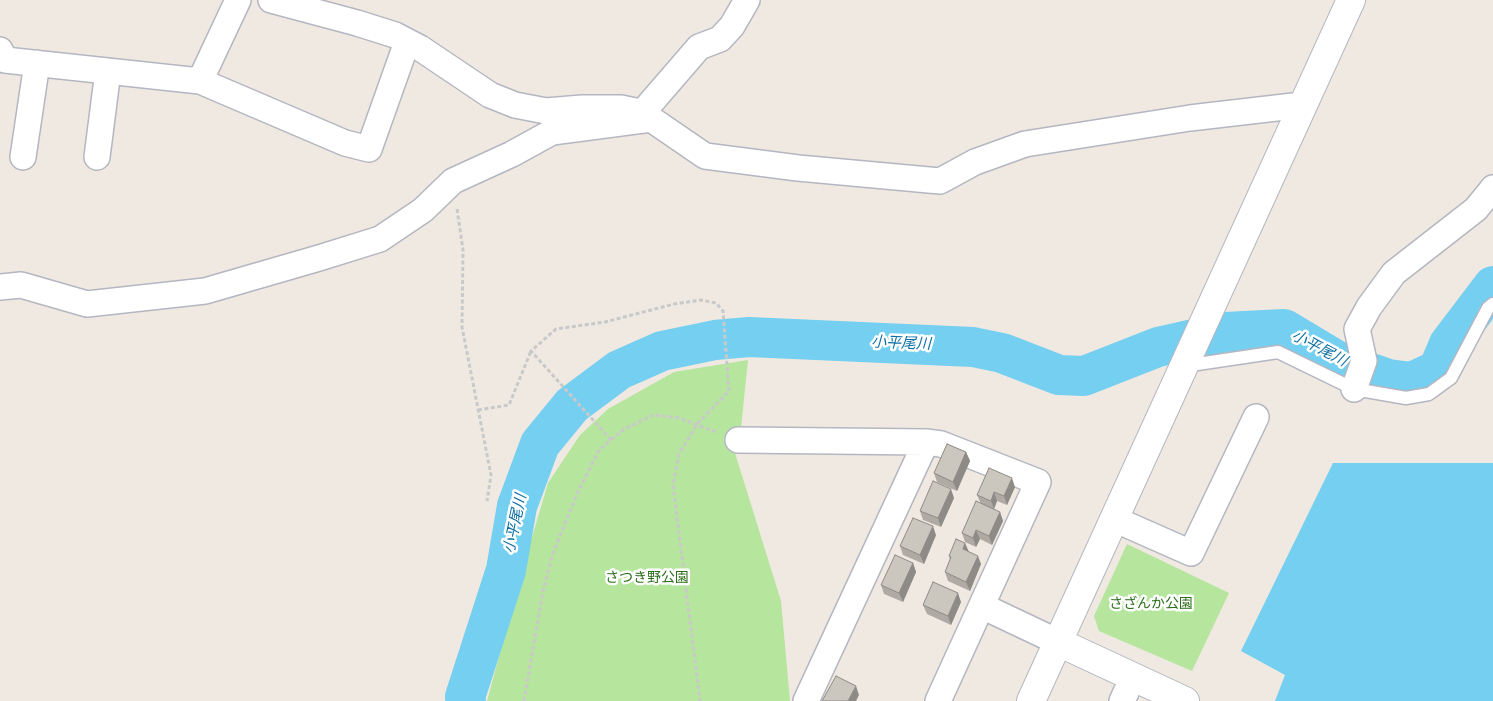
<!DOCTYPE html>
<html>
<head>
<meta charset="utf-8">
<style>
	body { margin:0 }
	canvas { display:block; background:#efe9e1 }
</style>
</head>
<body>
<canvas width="1493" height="701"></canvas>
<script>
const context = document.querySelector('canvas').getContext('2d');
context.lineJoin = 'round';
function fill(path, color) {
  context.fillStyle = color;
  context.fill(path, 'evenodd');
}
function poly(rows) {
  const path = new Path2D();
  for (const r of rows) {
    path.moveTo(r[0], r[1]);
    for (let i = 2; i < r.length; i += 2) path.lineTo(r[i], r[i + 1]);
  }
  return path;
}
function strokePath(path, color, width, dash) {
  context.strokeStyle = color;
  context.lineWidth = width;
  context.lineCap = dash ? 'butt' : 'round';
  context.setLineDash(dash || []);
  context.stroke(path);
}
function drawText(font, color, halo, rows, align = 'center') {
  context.font = font + ' "Titillium Web","Noto Sans JP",sans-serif';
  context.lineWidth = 5;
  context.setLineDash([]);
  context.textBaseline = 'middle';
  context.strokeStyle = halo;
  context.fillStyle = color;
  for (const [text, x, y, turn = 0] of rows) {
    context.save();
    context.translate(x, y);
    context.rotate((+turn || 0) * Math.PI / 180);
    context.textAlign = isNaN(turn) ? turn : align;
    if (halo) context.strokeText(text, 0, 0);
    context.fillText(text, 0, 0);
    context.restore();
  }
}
fill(poly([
	[748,360,741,428,735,453,781,601,790,701,487,701,523,568,548,483,580,435,608,409,674,372],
	[1127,544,1229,593,1192,671,1099,631,1094,616]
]), '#b6e59e');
fill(poly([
	[1333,463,1493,463,1493,701,1275,701,1285,675,1241,651]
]), '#75cff0');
strokePath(poly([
	[466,701,465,697,506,570,517,506,540,444,572,405,619,370,662,351,715,340,749,337,973,347,1002,353,1059,375,1084,376,1158,347,1225,332,1284,329,1339,362,1388,379,1412,382,1438,370,1449,344,1493,286]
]), '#75cff0', 40);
const service = poly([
	[1184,366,1278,352,1354,389,1406,398,1429,394,1451,378,1488,308,1493,304]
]);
const minor = poly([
	[271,0,357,23,395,35,420,48,490,95,515,105,546,111,582,108,621,108,640,112],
	[0,50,5,60,200,81,238,0],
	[200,81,345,143,369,149,407,42],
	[642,113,699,47,720,39,732,26,747,0],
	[23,157,37,63],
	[97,157,108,71],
	[0,287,21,285,87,304,205,291,319,258,380,239,423,210,453,181,512,154,552,132,651,119,705,156,798,168,940,181,975,162,1025,144,1190,118,1302,105],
	[1354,389,1364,361,1357,329,1369,307,1394,273,1476,209,1493,188],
	[738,440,926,442,941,444,1038,482,938,701],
	[1114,519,1191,553,1256,417],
	[982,606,1058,642],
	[806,701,926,442],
	[1122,701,1133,677]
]);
const tertiary = poly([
	[1058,642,1185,701],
	[1031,701,1351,0]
]);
strokePath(service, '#b4b7c1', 15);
strokePath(minor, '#b4b7c1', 28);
strokePath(tertiary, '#b4b7c1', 30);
strokePath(poly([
	[457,209,463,250,462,327,491,475,487,501],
	[478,410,509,405,531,351],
	[611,440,531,351,556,329,605,322,674,304,701,300,716,303,723,311,729,391,697,424,679,454,673,485,700,701],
	[524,701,543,591,553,553,577,494,599,450,623,430,653,415,679,418,716,432]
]), '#c9c9c9', 3, [4, 2.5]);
strokePath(service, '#fff', 12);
strokePath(minor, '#fff', 25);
strokePath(tertiary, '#fff', 28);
fill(poly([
	[966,452,970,461,957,491,937,482,934,473],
	[1015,487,1007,505,997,501,994,509,1000,512,1003,521,992,545,980,539,976,547,965,542,962,533,981,504,977,495],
	[954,498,941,527,923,520,920,511],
	[936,535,924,564,903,555,900,546],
	[965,543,968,551,981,564,970,591,948,581,945,572,950,560,949,556],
	[913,563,916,572,903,602,884,594,881,585],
	[961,602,951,625,927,614,923,605]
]), '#afaba4');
fill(poly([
	[966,452,970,461,957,491,953,482],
	[1012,478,1015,487,1007,505,1004,496],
	[951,489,954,498,941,527,938,518],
	[994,492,997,501,994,509,991,501],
	[1000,512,1003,521,992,545,989,536],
	[933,526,936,535,924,564,920,555],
	[976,530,980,539,976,547,973,538],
	[965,543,969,552,963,549],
	[978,556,981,564,970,591,966,582],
	[913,563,916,572,903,602,899,593],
	[958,593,961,602,951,625,948,616],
	[856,686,859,695,856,701,848,701]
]), '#8e8b86');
const building = poly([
	[947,444,966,452,953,482,934,473,947,444],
	[989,468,1012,478,1004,496,994,492,991,501,977,495,989,468],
	[933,481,951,489,938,518,920,511,933,481],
	[976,501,1000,512,989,536,976,530,973,538,962,533,976,501],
	[913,518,933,526,920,555,900,546,913,518],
	[956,539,965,543,963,549,978,556,966,582,945,572,951,557,949,556,956,539],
	[895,555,913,563,899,593,881,585,895,555],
	[933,582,958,593,948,616,923,605,933,582],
	[836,676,856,686,848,701,822,701,836,676]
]);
fill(building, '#cbc7bf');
strokePath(building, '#8e8b86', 1);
drawText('14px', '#2c6e1b', '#fff', [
	["さつき野公園",647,579],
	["さざんか公園",1151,605]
]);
drawText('italic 15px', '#0d6fa3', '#fff', [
	["小平尾川",901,344,2],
	["小平尾川",1319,349,28],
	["小平尾川",516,524,-78]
]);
</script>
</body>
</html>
